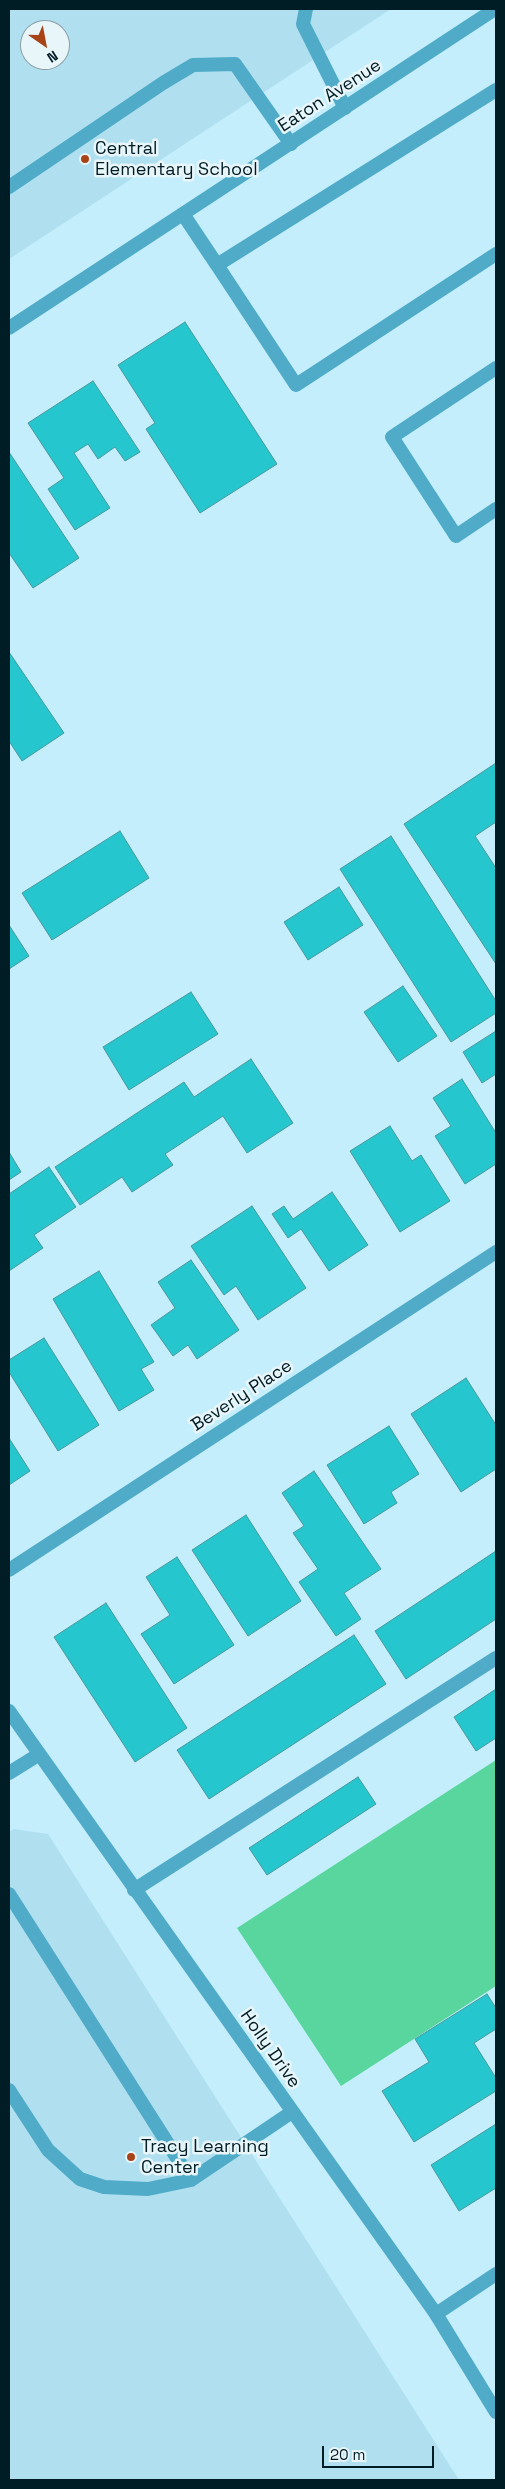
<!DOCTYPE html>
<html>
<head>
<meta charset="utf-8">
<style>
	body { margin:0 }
	#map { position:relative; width:505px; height:2489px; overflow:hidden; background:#c4eefc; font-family:"Space Grotesk",sans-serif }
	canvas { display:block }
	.frame { position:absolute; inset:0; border:10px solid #001c25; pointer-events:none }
	.north { position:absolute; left:20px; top:20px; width:50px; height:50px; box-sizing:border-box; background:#e8f6fa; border:1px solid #8b9fa5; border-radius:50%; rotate:147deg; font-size:14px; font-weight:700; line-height:20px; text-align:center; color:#001c25 }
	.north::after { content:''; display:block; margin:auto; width:18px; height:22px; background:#a84217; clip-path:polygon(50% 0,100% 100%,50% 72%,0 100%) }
	.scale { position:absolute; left:322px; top:2446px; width:112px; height:22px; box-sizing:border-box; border:2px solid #001c25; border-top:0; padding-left:6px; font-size:15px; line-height:18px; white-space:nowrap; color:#001c25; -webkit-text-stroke:4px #e8f6fa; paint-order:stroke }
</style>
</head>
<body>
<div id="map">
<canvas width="505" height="2489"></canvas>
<div class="frame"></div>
<div class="north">N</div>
<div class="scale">20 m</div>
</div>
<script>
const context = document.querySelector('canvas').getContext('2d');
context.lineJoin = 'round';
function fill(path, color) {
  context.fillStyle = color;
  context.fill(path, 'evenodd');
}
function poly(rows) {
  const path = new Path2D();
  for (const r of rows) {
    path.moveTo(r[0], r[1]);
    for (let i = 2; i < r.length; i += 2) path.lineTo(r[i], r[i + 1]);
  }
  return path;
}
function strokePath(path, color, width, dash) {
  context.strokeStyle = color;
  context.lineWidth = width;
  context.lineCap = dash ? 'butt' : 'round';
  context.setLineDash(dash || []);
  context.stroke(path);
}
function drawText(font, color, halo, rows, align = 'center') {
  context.font = font + ' "Space Grotesk",sans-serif';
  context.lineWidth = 5;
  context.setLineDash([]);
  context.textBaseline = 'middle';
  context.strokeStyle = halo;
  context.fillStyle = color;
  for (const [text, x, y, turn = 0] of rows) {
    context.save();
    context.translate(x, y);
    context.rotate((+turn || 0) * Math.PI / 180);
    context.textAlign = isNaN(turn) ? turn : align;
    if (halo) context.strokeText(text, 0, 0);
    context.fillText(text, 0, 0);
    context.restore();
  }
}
fill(poly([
	[9,9,391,9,9,259],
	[30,30,60,30,60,60,30,60],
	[14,1829,48,1834,459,2480,9,2480,9,1832]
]), '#b0dfef');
fill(poly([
	[496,1760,496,1986,341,2086,237,1928]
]), '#58d69d');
const building = poly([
	[185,322,277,464,200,513,146,429,155,423,118,365,185,322],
	[93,381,140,452,125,461,115,447,98,459,88,444,74,453,110,508,75,530,48,489,64,478,28,423,93,381],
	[9,452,79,558,33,588,9,553,9,452],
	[9,652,64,733,22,761,9,741,9,652],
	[496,763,496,822,475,836,496,868,496,964,404,824,496,763],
	[120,831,149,878,52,940,22,893,120,831],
	[391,836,496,1001,496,1013,451,1042,340,869,391,836],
	[339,887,363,925,308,960,284,922,339,887],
	[9,925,29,956,9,969,9,925],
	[403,986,437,1036,398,1062,364,1012,403,986],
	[191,992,218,1034,129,1090,103,1047,191,992],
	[496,1031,496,1074,482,1083,463,1052,496,1031],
	[251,1059,293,1123,247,1153,223,1116,165,1154,173,1165,132,1192,122,1177,80,1205,55,1167,184,1082,194,1097,251,1059],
	[462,1079,496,1133,496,1164,465,1184,435,1136,451,1126,433,1098,462,1079],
	[390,1126,412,1161,421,1155,450,1201,400,1232,350,1151,390,1126],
	[9,1152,21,1172,9,1180,9,1152],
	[49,1167,76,1207,34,1235,43,1248,9,1271,9,1194,49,1167],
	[332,1192,368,1245,329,1271,301,1229,288,1238,272,1214,284,1206,293,1219,332,1192],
	[252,1206,306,1288,258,1320,236,1286,224,1295,191,1246,252,1206],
	[191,1260,239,1330,197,1359,188,1345,173,1356,151,1325,175,1308,158,1282,191,1260],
	[99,1271,154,1362,141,1369,154,1390,119,1411,53,1299,99,1271],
	[44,1338,99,1425,58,1451,9,1372,9,1360,44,1338],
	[466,1378,496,1425,496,1469,461,1492,411,1414,466,1378],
	[389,1426,419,1474,391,1492,397,1503,364,1524,327,1465,389,1426],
	[9,1438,30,1471,9,1485,9,1438],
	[314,1471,381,1569,344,1593,361,1619,336,1636,299,1582,318,1569,293,1533,304,1526,282,1493,314,1471],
	[246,1515,301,1601,248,1636,192,1550,246,1515],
	[496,1551,496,1619,406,1679,375,1631,496,1551],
	[177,1557,234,1645,174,1684,141,1634,170,1615,146,1577,177,1557],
	[106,1603,187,1728,135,1762,54,1637,106,1603],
	[354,1635,386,1684,209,1799,177,1750,354,1635],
	[496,1689,496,1738,476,1751,454,1717,496,1689],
	[358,1777,376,1804,267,1875,249,1848,358,1777],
	[487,1994,496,2008,496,2029,474,2043,496,2078,496,2091,414,2142,382,2091,429,2062,415,2039,487,1994],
	[496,2124,496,2188,459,2211,431,2165,496,2124]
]);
fill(building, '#25c6ce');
strokePath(building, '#47999d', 1);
strokePath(poly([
	[306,9,303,24,345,108],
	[496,90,217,265,296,385,496,254],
	[9,187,163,83,193,65,235,64,291,144],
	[183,214,217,265],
	[496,368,392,437,456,536,496,509],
	[134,1890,496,1658],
	[9,1894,191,2180],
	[9,2090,48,2150,80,2179,104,2187,148,2189,191,2180,292,2112]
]), '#4fabc7', 14);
strokePath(poly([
	[9,1570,496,1252],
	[9,1773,38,1755],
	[436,2314,496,2274]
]), '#4fabc7', 14);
strokePath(poly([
	[9,328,495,9],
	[9,1711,436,2314,496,2412]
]), '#4fabc7', 14);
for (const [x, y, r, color] of [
	[85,159,5,"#a84217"],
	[131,2157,5,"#a84217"]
]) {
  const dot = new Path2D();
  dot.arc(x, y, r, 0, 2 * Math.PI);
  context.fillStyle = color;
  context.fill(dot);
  strokePath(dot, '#e8f6fa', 2);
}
drawText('18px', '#001c25', '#e8f6fa', [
	["Eaton Avenue",330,96,-33],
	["Beverly Place",242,1396,-33],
	["Holly Drive",270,2049,55]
]);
drawText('18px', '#001c25', '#e8f6fa', [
	["Central",95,149],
	["Elementary School",95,170],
	["Tracy Learning",141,2147],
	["Center",141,2168]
], 'left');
</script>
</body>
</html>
